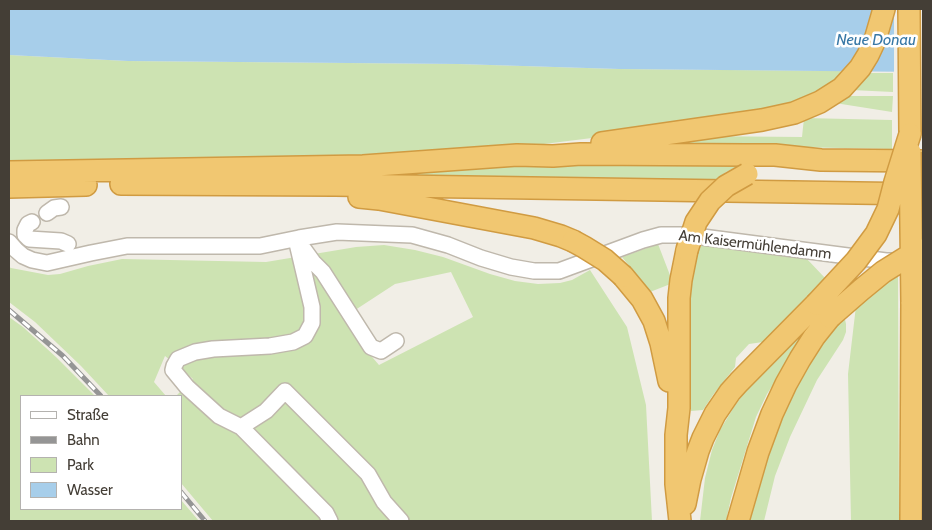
<!DOCTYPE html>
<html>
<head>
<meta charset="utf-8">
<style>
	body { margin:0 }
	#map { position:relative; width:932px; height:530px; overflow:hidden; background:#f1eee6; font-family:Cabin,sans-serif }
	canvas { display:block }
	.frame { position:absolute; inset:0; border:10px solid #443e36; pointer-events:none }
	.legend { position:absolute; left:20px; top:395px; width:162px; height:115px; box-sizing:border-box; background:#fff; border:1px solid #b4b2af; margin:0; padding:6px 9px; list-style:none; font-size:15px; color:#443e36 }
	.legend li { display:flex; align-items:center; gap:10px; height:25px }
	.legend b { width:25px; border:1px solid #b4b2af }
</style>
</head>
<body>
<div id="map">
<canvas width="932" height="530"></canvas>
<div class="frame"></div>
<ul class="legend">
<li><b style="height:6px;background:#fff"></b>Straße</li>
<li><b style="height:6px;background:#959595"></b>Bahn</li>
<li><b style="height:14px;background:#cde3b2"></b>Park</li>
<li><b style="height:14px;background:#a7ceea"></b>Wasser</li>
</ul>
</div>
<script>
const context = document.querySelector('canvas').getContext('2d');
context.lineJoin = 'round';
function fill(path, color) {
  context.fillStyle = color;
  context.fill(path, 'evenodd');
}
function poly(rows) {
  const path = new Path2D();
  for (const r of rows) {
    path.moveTo(r[0], r[1]);
    for (let i = 2; i < r.length; i += 2) path.lineTo(r[i], r[i + 1]);
  }
  return path;
}
function strokePath(path, color, width, dash) {
  context.strokeStyle = color;
  context.lineWidth = width;
  context.lineCap = dash ? 'butt' : 'round';
  context.setLineDash(dash || []);
  context.stroke(path);
}
function drawText(font, color, halo, rows, align = 'center') {
  context.font = font + ' Cabin,sans-serif';
  context.lineWidth = 5;
  context.setLineDash([]);
  context.textBaseline = 'middle';
  context.strokeStyle = halo;
  context.fillStyle = color;
  for (const [text, x, y, turn = 0] of rows) {
    context.save();
    context.translate(x, y);
    context.rotate((+turn || 0) * Math.PI / 180);
    context.textAlign = isNaN(turn) ? turn : align;
    if (halo) context.strokeText(text, 0, 0);
    context.fillText(text, 0, 0);
    context.restore();
  }
}
fill(poly([
	[9,55,128,61,458,64,619,69,841,71,837,78,822,89,806,98,776,107,600,137,496,150,421,156,9,164],
	[866,73,893,73,893,92,851,90],
	[846,96,893,96,892,112,835,103],
	[804,118,892,120,892,149,638,144,693,136,802,137],
	[581,160,744,163,726,172,709,185,200,176],
	[702,243,807,259,825,278,763,342,749,344,736,358,735,367,713,395,703,410,691,411,690,283,692,259],
	[658,244,673,283,650,292,622,257],
	[384,245,415,250,443,257,490,274,515,281,538,284,560,283,572,280,590,270,627,327,646,405,652,521,213,521,181,483,181,396,176,396,193,379,186,373,165,356,154,382,166,396,109,396,81,366,35,322,9,302,9,267,11,268,48,275,60,274,88,266,122,259,266,262,356,247],
	[451,272,473,317,379,365,355,337,346,316,395,284],
	[898,274,899,521,851,521,848,374,856,306,877,288],
	[844,315,846,324,846,332,843,340,817,380,790,437,775,476,764,521,747,521,759,475,791,393,822,341],
	[9,317,23,327,56,357,95,396,21,396,21,509,181,509,181,500,199,521,9,521],
	[800,332,805,336,779,375,767,394,756,417,731,498,726,521,700,521,705,478,712,450,720,430,734,407,749,386]
]), '#cde3b2');
fill(poly([
	[9,9,923,9,923,72,619,69,458,64,128,61,9,55]
]), '#a7ceea');
fill(poly([
	[894,9,923,9,923,74,894,74]
]), '#f1eee6');
const minor = poly([
	[47,213,54,208,61,207],
	[32,222,28,224,25,230,25,235,29,239,61,241,68,244],
	[296,239,312,307,312,323,305,336,293,342,270,346,213,349,195,352,178,359,174,366,173,370,187,387,219,416,241,427,326,513,330,521],
	[9,242,16,250,23,256,32,260,47,263,91,253,127,246,260,246,299,238,337,232,412,235,448,245,481,258,511,267,534,271,559,271,643,240,661,235,687,235,886,261,901,261],
	[300,244,313,262,323,272,371,347,381,351,396,341],
	[241,427,266,411,285,391,368,474,384,502,401,521]
]);
const highway = poly([
	[909,9,910,134],
	[602,143,762,120,794,113,820,102,842,88,860,68,868,55,875,40,884,9],
	[9,172,363,166,517,155,553,156,581,154,746,155,775,155,821,160,923,161],
	[121,184,335,185,923,194],
	[9,187,86,185],
	[359,197,379,199,534,228,561,236,573,241],
	[623,276,642,299,654,321,661,343,669,381],
	[685,504,690,479,698,451,703,438,715,414,730,392,739,382,816,304],
	[680,521,676,484,676,435,679,408,679,298,681,280,687,250],
	[738,521,758,452,772,414,786,384,800,359,814,337,830,317],
	[911,521,912,302]
]);
strokePath(minor, '#bfb8ac', 18);
strokePath(highway, '#d09b42', 24);
strokePath(minor, '#fff', 15);
strokePath(highway, '#f1c771', 21);
const rail = poly([
	[9,310,63,356,101,396],
	[181,492,205,521]
]);
strokePath(rail, '#959595', 5);
strokePath(rail, '#fff', 3, [9]);
const highwayBridge = poly([
	[910,152,912,302],
	[573,241,584,247,605,260,623,276],
	[687,250,696,222,710,201,726,186,747,174],
	[816,304,856,261,876,234,888,209,895,182,910,134],
	[830,317,861,290,883,272,907,257,923,250]
]);
strokePath(highwayBridge, '#d09b42', 24, []);
strokePath(highwayBridge, '#f1c771', 21);
drawText('15px', '#443e36', '#fff', [
	["Am Kaisermühlendamm",755,245,7]
]);
drawText('italic 16px', '#3878a6', '#fff', [
	["Neue Donau",876,40]
]);
</script>
</body>
</html>
